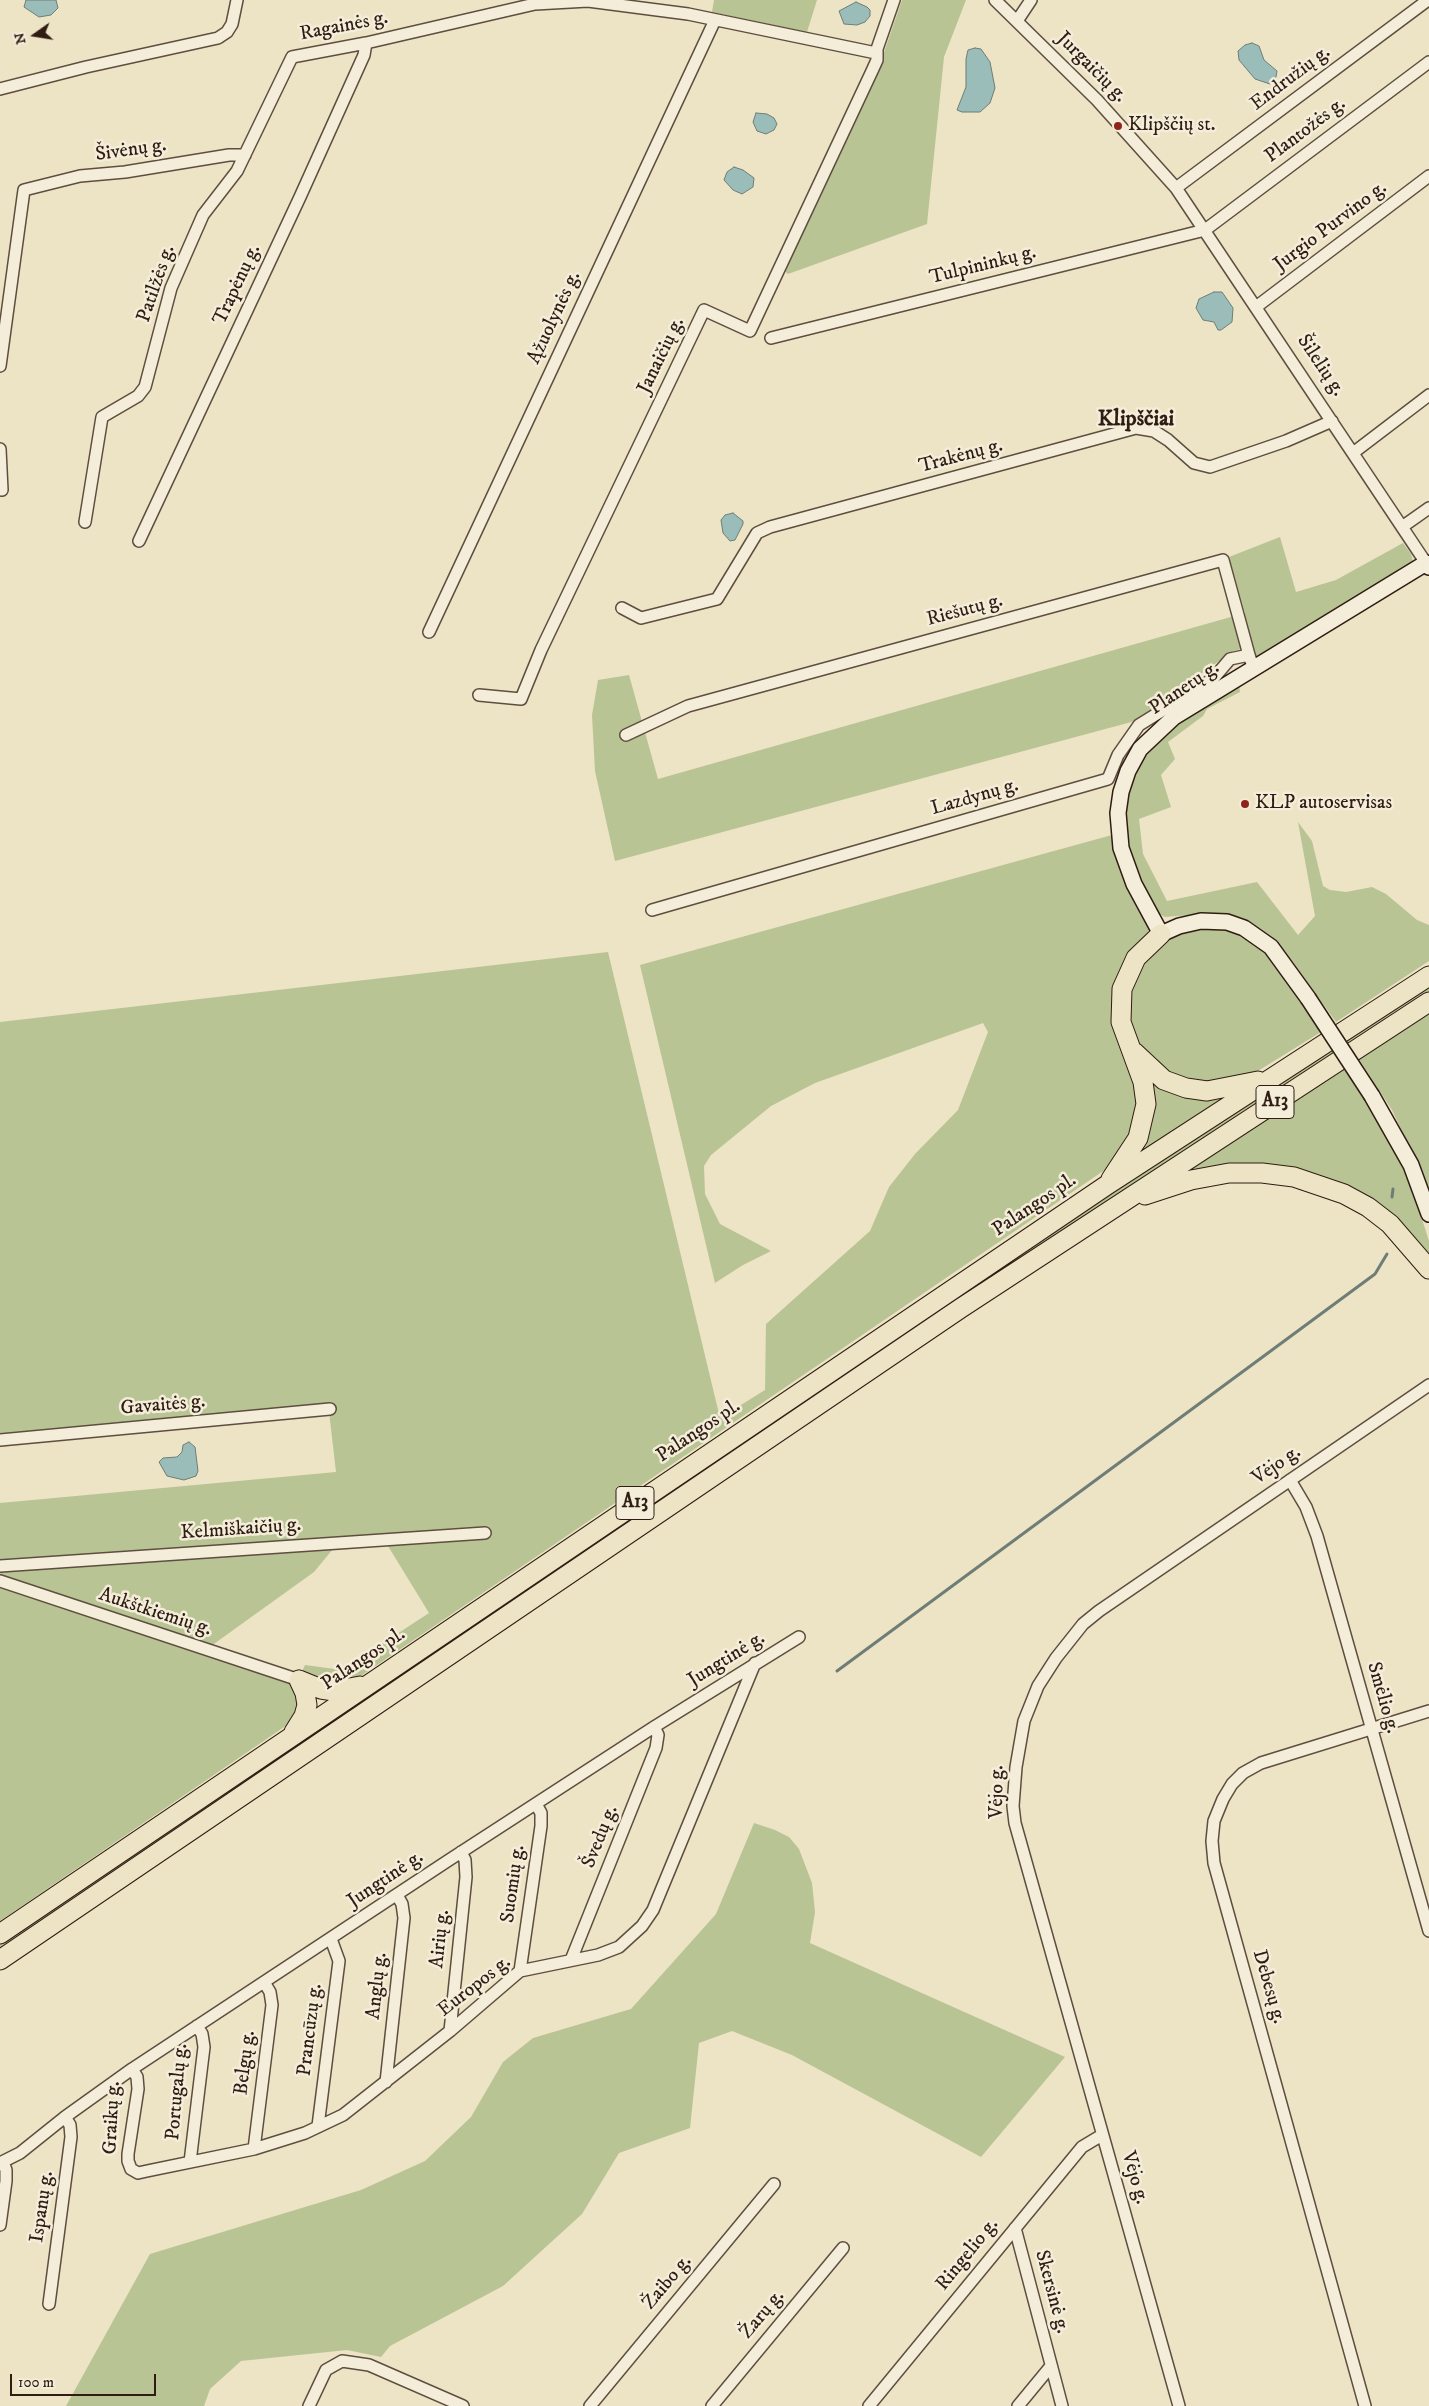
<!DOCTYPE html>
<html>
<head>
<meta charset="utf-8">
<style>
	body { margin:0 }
	#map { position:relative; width:1429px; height:2406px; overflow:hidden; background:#ede3c5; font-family:"IM FELL DW Pica",serif }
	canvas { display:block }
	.north { position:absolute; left:10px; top:10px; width:50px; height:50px; -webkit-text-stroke:4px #f3edd9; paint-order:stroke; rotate:257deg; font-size:14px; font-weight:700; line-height:20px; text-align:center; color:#2f1d14 }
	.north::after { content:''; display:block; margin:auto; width:18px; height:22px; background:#2f1d14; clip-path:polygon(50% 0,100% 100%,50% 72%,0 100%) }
	.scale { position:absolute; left:10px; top:2374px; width:146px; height:22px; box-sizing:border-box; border:2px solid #2f1d14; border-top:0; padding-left:6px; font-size:15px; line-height:18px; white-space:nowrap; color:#2f1d14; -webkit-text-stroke:4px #f3edd9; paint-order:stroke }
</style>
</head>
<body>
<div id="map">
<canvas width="1429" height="2406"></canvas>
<div class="north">N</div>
<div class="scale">100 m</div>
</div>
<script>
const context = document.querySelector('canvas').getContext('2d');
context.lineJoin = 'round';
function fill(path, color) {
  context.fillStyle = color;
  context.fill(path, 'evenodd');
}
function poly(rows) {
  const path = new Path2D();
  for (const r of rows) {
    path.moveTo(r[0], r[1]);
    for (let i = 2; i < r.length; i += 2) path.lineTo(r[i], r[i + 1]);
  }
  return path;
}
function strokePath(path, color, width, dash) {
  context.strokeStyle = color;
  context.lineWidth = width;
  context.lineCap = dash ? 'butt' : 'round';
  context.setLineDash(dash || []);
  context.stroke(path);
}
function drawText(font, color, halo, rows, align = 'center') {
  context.font = font + ' "IM FELL DW Pica",serif';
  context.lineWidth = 5;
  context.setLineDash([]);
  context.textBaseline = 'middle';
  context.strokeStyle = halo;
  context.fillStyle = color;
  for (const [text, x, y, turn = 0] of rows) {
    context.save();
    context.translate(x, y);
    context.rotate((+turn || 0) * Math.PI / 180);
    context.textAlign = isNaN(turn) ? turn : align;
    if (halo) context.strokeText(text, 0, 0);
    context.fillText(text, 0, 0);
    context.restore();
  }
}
fill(poly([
	[714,0,817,0,807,32,712,12],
	[902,0,966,0,944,57,927,224,788,274,784,271,880,64],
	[1280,537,1296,592,1336,580,1403,543,1411,554,1413,561,1411,566,1260,658,1242,649,1233,651,1135,721,615,861,595,771,592,715,598,680,629,675,658,779,1245,613,1229,557],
	[1239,685,1240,692,1207,709,1203,716,1168,742,1175,759,1161,775,1171,807,1139,819,1143,854,1167,901,1257,882,1298,935,1315,916,1298,822,1312,841,1323,886,1330,890,1346,892,1372,887,1386,894,1417,920,1429,925,1429,961,1336,1022,1293,962,1269,936,1248,921,1216,913,1165,917,1157,913,1128,856,1123,816,1134,773,1154,745,1180,721],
	[1112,835,1118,862,1127,885,1149,923,1149,931,1123,968,1139,1120,1115,1163,352,1682,341,1686,301,1674,305,1665,342,1670,429,1613,388,1546,333,1549,314,1572,211,1646,0,1576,0,1503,336,1472,328,1403,0,1436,0,1022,608,952,720,1418,765,1390,766,1324,870,1231,889,1187,915,1154,958,1110,988,1032,983,1023,815,1083,771,1106,711,1155,704,1166,705,1194,720,1224,771,1251,743,1265,715,1283,640,965],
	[1213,926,1232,929,1264,949,1283,974,1321,1032,1253,1074,1210,1084,1168,1076,1146,1058,1130,1030,1127,1007,1132,978,1149,952,1163,940,1186,929],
	[1429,983,1429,993,0,1950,0,1942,874,1349],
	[1429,1014,1429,1194,1416,1161,1392,1110,1359,1059],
	[1345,1069,1384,1129,1412,1188,1429,1241,1429,1259,1326,1179,1176,1178],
	[1144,1071,1234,1092,1136,1157],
	[0,1588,285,1680,298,1689,299,1710,290,1723,0,1921],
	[754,1823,775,1830,789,1837,799,1849,812,1883,815,1912,810,1943,1065,2057,981,2157,792,2055,732,2031,699,2043,690,2128,619,2153,582,2214,503,2286,390,2346,381,2357,347,2350,241,2361,210,2389,204,2406,66,2406,150,2254,361,2190,425,2161,471,2117,503,2062,533,2038,631,2009,716,1914]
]), '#b9c494');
const water = poly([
	[26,0,56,0,58,8,51,15,39,17,24,7,26,0],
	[856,2,867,7,870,10,870,16,865,22,857,25,844,24,839,11,856,2],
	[1252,43,1259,46,1264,60,1277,71,1276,77,1270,84,1255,79,1239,60,1238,51,1245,45,1252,43],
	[975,48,981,49,990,62,995,88,990,103,980,112,962,112,957,110,966,87,966,59,968,50,975,48],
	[756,113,767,114,774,118,777,124,774,130,766,134,757,131,753,122,756,113],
	[734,167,743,170,754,178,753,187,742,194,733,190,724,180,727,172,734,167],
	[1214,292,1222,292,1233,308,1232,322,1221,330,1218,330,1214,322,1203,320,1196,308,1199,299,1214,292],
	[733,513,743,521,743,524,735,540,730,541,723,533,721,520,725,515,733,513],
	[189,1442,195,1447,198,1471,196,1476,184,1480,167,1476,159,1462,163,1458,177,1457,182,1452,183,1445,189,1442]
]);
fill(water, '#9abdb9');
strokePath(water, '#6f7d77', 1);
strokePath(poly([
	[1392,1197,1393,1189],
	[837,1671,1375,1274,1387,1254]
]), '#6f7d77', 3);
const minor = poly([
	[995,0,1097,100,1176,188,1426,563],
	[1017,21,1031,0],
	[0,89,86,67,218,38,227,32,232,24,237,0],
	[1176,188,1428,0],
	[1256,307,1429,176],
	[771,338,1205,230,1429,62],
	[0,366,24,190,80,176,125,172,229,155,245,155],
	[0,449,2,490],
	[1353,453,1429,395],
	[85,522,102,417,138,396,145,387,171,288,203,215,237,171,292,57,366,43,535,4,588,1,688,14,876,53],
	[1402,527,1429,508],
	[139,541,300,197,364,55,366,43],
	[622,608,641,618,717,599,757,533,770,527,1136,428,1154,431,1168,440,1194,463,1210,467,1286,441,1332,421],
	[429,632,715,20],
	[479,695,521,699,541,650,704,310,750,331,872,71,877,60,877,49,894,0],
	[626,735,688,706,1223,560,1249,655],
	[652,910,1108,779,1118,755,1139,725,1213,679,1230,659,1249,655,1251,661],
	[0,1440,330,1409],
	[1290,1480,1306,1507,1317,1536,1429,1931],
	[0,1566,485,1533],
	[0,1581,299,1680],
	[571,1960,656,1748,658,1735,654,1727],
	[520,1971,541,1826,541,1813,536,1804],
	[450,2031,466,1877,465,1860,461,1852],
	[132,2069,137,2077,138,2089,128,2154,128,2161,131,2169,138,2173,147,2171,254,2149,305,2133,343,2115,450,2031,520,1971,598,1955,619,1947,642,1926,653,1910,755,1663],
	[386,2082,404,1918,402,1904,397,1895],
	[318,2126,339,1961,331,1939],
	[254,2149,272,2005,270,1992,264,1982],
	[190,2162,204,2047,202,2034,197,2026],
	[0,2163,20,2153,65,2117,132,2069,449,1860,654,1727,799,1637],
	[0,2225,6,2181,6,2170,3,2162],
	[1015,2228,1062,2406],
	[49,2304,71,2137,70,2125,65,2117],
	[309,2406,326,2370,342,2361,369,2365,463,2406],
	[590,2406,774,2184],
	[712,2406,843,2248],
	[869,2406,1082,2147,1102,2135],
	[1018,2406,1051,2366],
	[1179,2406,1015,1823,1013,1806,1016,1767,1024,1721,1038,1686,1056,1658,1083,1624,1099,1611,1429,1385],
	[1365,2406,1214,1863,1212,1841,1214,1821,1223,1799,1232,1784,1243,1773,1261,1763,1429,1711]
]);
const secondary = poly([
	[1308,998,1271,947,1244,928,1227,922,1201,921,1179,926,1161,934,1134,884,1121,848,1118,813,1121,792,1128,771,1140,749,1174,717,1426,563,1429,567],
	[1372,1096,1411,1165,1429,1214]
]);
const trunk = poly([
	[1134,1052,1164,1080,1186,1088,1207,1091,1258,1081],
	[1111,1179,1138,1138,1146,1104,1143,1082,1121,1022,1122,989,1136,958,1161,934],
	[1145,1195,1191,1180,1229,1173,1262,1173,1294,1177,1344,1194,1368,1207,1390,1224,1429,1269],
	[299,1680,321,1689,334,1691,360,1686],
	[294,1732,304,1716,307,1705,305,1693,299,1680],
	[0,1934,1107,1185,1429,976],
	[0,1960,961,1308,1429,1002]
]);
strokePath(minor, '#5e4e40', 14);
strokePath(secondary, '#2f1d14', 18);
strokePath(trunk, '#2f1d14', 21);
strokePath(minor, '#f3edd9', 11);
strokePath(secondary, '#f3edd9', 15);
strokePath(trunk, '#ede3c5', 19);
const secondaryBridge = poly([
	[1308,998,1372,1096]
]);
strokePath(secondaryBridge, '#2f1d14', 18, []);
strokePath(secondaryBridge, '#f3edd9', 15);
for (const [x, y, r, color] of [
	[1118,126,5,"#8f2418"],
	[1245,804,5,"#8f2418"]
]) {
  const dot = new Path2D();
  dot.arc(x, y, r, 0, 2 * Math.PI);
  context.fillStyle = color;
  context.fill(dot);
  strokePath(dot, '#f3edd9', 2);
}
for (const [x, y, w] of [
	[1275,1102,38],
	[635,1503,38]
]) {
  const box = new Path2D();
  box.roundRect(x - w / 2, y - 16.5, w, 33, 4);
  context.fillStyle = '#f3edd9';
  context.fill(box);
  strokePath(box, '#2f1d14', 1);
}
drawText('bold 19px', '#2f1d14', null, [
	["A13",1275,1102],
	["A13",635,1503]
]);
drawText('20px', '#2f1d14', '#f3edd9', [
	["Ragainės g.",344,27,-11],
	["Jurgaičių g.",1091,68,45],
	["Endružių g.",1291,79,-37],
	["Plantožės g.",1306,131,-37],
	["Šivėnų g.",131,151,-8],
	["Jurgio Purvino g.",1331,227,-37],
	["Tulpininkų g.",983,266,-14],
	["Patilžės g.",157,284,-71],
	["Trapėnų g.",238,285,-65],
	["Ąžuolynės g.",555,318,-65],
	["Janaičių g.",662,356,-64],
	["Šilelių g.",1320,366,56],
	["Trakėnų g.",961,457,-15],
	["Riešutų g.",965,611,-15],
	["Planetų g.",1185,689,-34],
	["Lazdynų g.",975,798,-16],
	["Palangos pl.",1035,1206,-34],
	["Gavaitės g.",163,1406,-5],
	["Palangos pl.",699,1432,-34],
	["Vėjo g.",1277,1466,-34],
	["Kelmiškaičių g.",241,1530,-4],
	["Aukštkiemių g.",155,1613,18],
	["Palangos pl.",364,1660,-34],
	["Jungtinė g.",727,1660,-32],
	["Smėlio g.",1382,1698,74],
	["Vėjo g.",998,1792,-89],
	["Švedų g.",601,1837,-68],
	["Jungtinė g.",386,1880,-34],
	["Suomių g.",514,1884,-82],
	["Airių g.",441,1939,-84],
	["Anglų g.",378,1986,-84],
	["Europos g.",475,1987,-38],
	["Debesų g.",1268,1987,74],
	["Prancūzų g.",311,2030,-83],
	["Belgų g.",246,2063,-83],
	["Portugalų g.",178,2092,-85],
	["Graikų g.",113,2118,-87],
	["Vėjo g.",1134,2178,74],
	["Ispanų g.",43,2207,-82],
	["Ringelio g.",968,2255,-51],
	["Žaibo g.",668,2283,-50],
	["Skersinė g.",1051,2292,75],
	["Žarų g.",763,2315,-50]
]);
drawText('20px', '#2f1d14', '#f3edd9', [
	["Klipščių st.",1128,126],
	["KLP autoservisas",1255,804]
], 'left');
drawText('bold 22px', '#2f1d14', '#f3edd9', [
	["Klipščiai",1136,420]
]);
</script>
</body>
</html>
